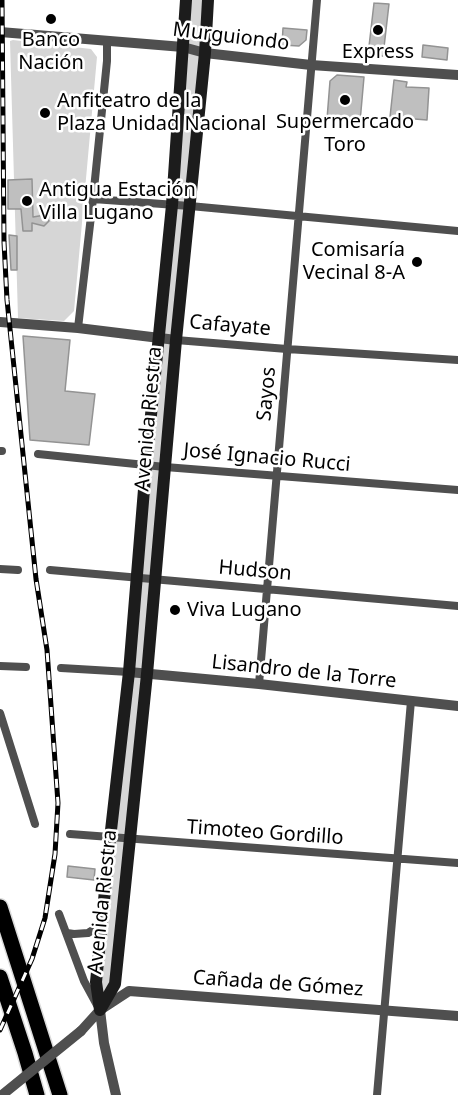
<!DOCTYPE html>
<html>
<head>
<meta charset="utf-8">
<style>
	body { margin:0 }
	canvas { display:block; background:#fff }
</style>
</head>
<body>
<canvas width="458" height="1095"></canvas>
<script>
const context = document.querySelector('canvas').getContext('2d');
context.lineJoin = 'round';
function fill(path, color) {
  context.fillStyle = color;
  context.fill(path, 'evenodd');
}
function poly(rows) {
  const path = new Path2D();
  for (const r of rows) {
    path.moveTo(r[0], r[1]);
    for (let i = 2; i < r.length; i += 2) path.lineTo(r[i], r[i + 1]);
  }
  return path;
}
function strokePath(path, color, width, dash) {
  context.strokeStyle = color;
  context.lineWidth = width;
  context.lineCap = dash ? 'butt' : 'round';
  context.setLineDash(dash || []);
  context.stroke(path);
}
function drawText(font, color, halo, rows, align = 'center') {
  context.font = font + ' "Noto Sans",sans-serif';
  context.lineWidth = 5;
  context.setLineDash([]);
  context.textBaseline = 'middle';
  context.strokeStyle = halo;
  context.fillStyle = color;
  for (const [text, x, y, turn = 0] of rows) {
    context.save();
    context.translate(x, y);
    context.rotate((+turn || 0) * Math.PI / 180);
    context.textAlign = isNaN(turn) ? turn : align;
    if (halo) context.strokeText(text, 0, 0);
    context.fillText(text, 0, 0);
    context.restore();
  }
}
fill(poly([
	[186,0,208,0,115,984,100,1010,96,982],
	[13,40,91,49,97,57,74,311,64,321,18,318,10,41]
]), '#d6d6d6');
const building = poly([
	[374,3,389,4,383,56,368,55,374,3],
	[283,28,307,30,306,40,299,46,282,45,283,28],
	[423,45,448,48,447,60,422,57,423,45],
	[337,75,364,77,360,122,327,119,330,81,337,75],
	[394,80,407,82,406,87,429,88,427,120,390,117,394,80],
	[32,179,33,217,45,215,49,221,44,226,32,223,32,231,23,231,21,209,8,209,8,180,32,179],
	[9,235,17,236,17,270,11,270,9,235],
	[23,336,70,340,65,391,95,394,89,445,30,440,23,336],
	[68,866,95,869,94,880,67,877,68,866]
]);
fill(building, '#bfbfbf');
strokePath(building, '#939393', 1.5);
const motorway = poly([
	[0,907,60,1095],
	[0,977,25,1053,37,1095]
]);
strokePath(motorway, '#dbdbdb', 18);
strokePath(poly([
	[93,199,190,206,458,231],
	[78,328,93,199,107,61,107,42],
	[176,340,287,349,458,360],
	[0,451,2,451],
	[38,454,165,467,458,490],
	[0,569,18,570],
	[50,570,458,606],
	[0,666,26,667],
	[61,668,129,672],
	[259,684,317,0],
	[0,713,35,824],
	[70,834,458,863],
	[59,914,84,981,97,1005],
	[67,933,74,934,88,933,101,925],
	[377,1095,411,701]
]), '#4f4f4f', 8);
strokePath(poly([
	[0,32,183,47,205,53,311,65,458,75],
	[0,322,78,328,176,340],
	[129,672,259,684,458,706],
	[100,1010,104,1043,116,1095],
	[81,1031,100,1010,129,991,458,1016]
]), '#4f4f4f', 10);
strokePath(poly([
	[100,1010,115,984,147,674,176,340,205,53,208,0],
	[100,1010,96,982,110,839,129,672,146,465,172,205,186,0]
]), '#1c1c1c', 12);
strokePath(motorway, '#000', 15);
const rail = poly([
	[0,1030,32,959,45,918,55,854,58,803,47,650,36,579,7,300,4,242,2,0]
]);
strokePath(rail, '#000', 5);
strokePath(rail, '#fff', 3, [9]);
strokePath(poly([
	[2,1095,81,1031]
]), '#4f4f4f', 10);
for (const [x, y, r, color] of [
	[51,19,6,"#000"],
	[378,30,6,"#000"],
	[345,100,6,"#000"],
	[45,113,6,"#000"],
	[27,201,6,"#000"],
	[417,262,6,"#000"],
	[175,610,6,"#000"]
]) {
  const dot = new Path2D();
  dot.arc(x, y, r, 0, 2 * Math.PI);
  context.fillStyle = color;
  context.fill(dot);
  strokePath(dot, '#fff', 2);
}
drawText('20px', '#000', '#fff', [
	["Murguiondo",231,37,7],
	["Cafayate",230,326,5],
	["Sayos",267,394,-85],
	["Avenida Riestra",149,419,-85],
	["José Ignacio Rucci",267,458,5],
	["Hudson",255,571,5],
	["Lisandro de la Torre",304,672,6],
	["Timoteo Gordillo",265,833,4],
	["Avenida Riestra",103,902,-84],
	["Cañada de Gómez",278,984,4]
]);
drawText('20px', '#000', '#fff', [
	["Banco",51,40],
	["Nación",51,63],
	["Express",378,52],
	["Anfiteatro de la",57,101,"left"],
	["Plaza Unidad Nacional",57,124,"left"],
	["Supermercado",345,122],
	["Toro",345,145],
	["Antigua Estación",39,190,"left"],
	["Villa Lugano",39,213,"left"],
	["Comisaría",405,250,"right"],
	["Vecinal 8-A",405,273,"right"],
	["Viva Lugano",187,610,"left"]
]);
</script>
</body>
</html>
